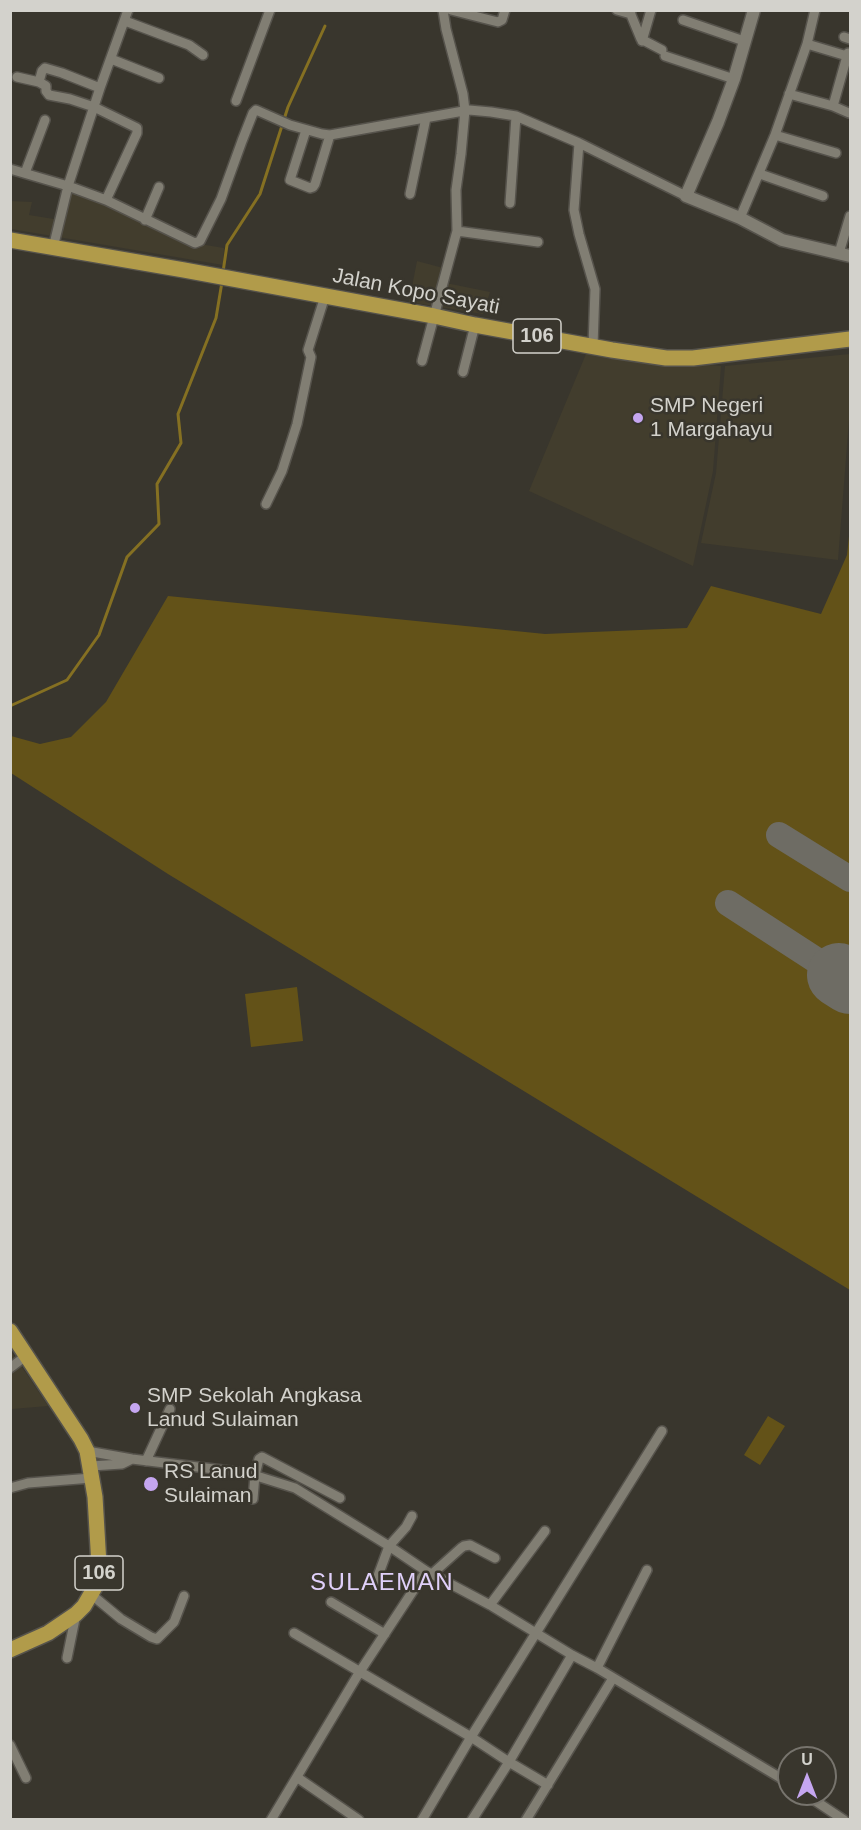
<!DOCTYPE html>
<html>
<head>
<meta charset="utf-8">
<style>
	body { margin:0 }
	#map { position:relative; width:861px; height:1830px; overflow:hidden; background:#39362d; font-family:Arial,sans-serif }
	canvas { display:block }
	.frame { position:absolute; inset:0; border:12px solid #d3d2cc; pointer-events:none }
	.north { position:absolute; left:777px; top:1746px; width:60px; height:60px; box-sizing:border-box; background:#39362d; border:2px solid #77746d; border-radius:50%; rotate:0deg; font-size:16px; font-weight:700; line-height:24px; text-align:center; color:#d3d2cc }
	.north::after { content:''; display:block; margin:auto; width:21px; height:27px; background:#c5a6f0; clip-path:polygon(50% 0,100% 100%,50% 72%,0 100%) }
</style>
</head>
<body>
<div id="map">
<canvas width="861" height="1830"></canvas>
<div class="frame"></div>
<div class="north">U</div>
</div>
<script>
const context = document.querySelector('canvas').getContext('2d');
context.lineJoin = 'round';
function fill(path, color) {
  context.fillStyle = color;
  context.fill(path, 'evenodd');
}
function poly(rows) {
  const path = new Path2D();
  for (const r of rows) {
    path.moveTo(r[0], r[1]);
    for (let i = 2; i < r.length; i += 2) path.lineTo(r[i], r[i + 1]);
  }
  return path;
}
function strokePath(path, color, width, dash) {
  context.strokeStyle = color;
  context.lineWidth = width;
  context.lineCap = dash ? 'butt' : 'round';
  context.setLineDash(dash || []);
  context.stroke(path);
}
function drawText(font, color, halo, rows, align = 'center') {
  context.font = font + ' Arial,sans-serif';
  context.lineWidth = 5;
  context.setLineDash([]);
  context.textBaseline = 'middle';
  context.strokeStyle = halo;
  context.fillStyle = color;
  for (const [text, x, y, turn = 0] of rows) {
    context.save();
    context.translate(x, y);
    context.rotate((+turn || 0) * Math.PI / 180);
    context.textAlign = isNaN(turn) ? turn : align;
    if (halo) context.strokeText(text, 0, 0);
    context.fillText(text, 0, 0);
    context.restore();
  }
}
fill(poly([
	[71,188,182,241,224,248,223,265,11,229,10,201,32,202,29,215,60,220],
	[417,261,447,269,446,283,490,292,483,314,409,302],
	[586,354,721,366,713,471,693,566,529,491],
	[850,354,850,407,838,560,701,543,716,473,725,366],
	[10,1350,28,1376,48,1406,12,1409]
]), '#423d2d');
fill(poly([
	[850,527,850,1290,168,874,11,773,11,736,40,744,71,737,106,702,168,596,545,634,687,628,711,586,821,614,847,555],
	[297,987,303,1041,251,1047,245,994],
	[768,1416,785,1426,760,1465,744,1455]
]), '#635218');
strokePath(poly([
	[223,272,227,245,260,194,288,107,325,26],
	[10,706,67,680,99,635,127,557,159,524,157,484,181,443,178,414,216,318,222,282]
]), '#857022', 3);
strokePath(poly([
	[779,835,850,879],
	[728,903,839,975]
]), '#6e6c64', 26);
strokePath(poly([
	[839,975,850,982]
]), '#6e6c64', 64);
const minor = poly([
	[451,10,498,22,502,20,505,10],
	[617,10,631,14],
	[629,10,641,39,662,50],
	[683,20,744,41],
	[125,21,189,45,203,55],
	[844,37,850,39],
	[642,41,651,10],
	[807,44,847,56,848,53],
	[665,56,734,79],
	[111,59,159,78],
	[17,77,39,82,46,86,46,91,49,95,70,99,94,107,137,128,137,133,106,200],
	[39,82,42,71,45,68,62,73,100,88],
	[789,94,833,106,849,113],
	[236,101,270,10],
	[833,106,847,56],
	[306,130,290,180,310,188,313,187,315,184,330,135],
	[775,135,836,153],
	[579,143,574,210,579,234,595,289,593,346],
	[10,169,68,186,106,200,195,243,200,241,221,199,242,141,253,113,256,110,290,125,322,134,330,135,469,110,491,112,516,116,579,143,686,196],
	[25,173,45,120],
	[760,174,823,196],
	[410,194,426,118],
	[510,203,516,116],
	[740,218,775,135,807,44,815,10],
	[145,220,159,187],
	[457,231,538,242],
	[53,248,68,186,100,88,128,10],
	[839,253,850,216],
	[422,361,457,231,456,190,461,154,465,110,463,94,446,29,443,10],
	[463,372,475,325],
	[266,504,282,471,297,424,311,357,308,350,325,296],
	[10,1368,27,1355],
	[87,1451,132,1459,247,1473,295,1488,389,1546,426,1571,490,1605,572,1655,597,1668,789,1783],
	[146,1461,170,1409],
	[91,1466,122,1464,132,1459],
	[10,1488,28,1483,92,1478],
	[253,1499,255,1475,259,1459,262,1457,340,1498],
	[432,1574,461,1548,464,1546,470,1545,495,1558],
	[375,1584,389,1546,406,1527,412,1516],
	[92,1595,121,1619,151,1637,157,1639,174,1622,184,1596],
	[331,1602,385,1634],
	[490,1605,545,1531],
	[294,1633,471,1737,509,1762,548,1785],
	[67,1658,76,1614],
	[597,1668,647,1570],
	[10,1745,26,1778],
	[298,1778,359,1820],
	[805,1794,844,1820],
	[271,1820,359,1673,426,1571],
	[422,1820,471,1737,662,1431],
	[472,1820,509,1762,572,1655],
	[526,1820,613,1678]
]);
const tertiary = poly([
	[754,10,734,79,718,122,686,196,740,218,782,240,850,256]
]);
const primary = poly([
	[10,240,184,270,434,316,475,325,612,350,666,358,693,358,850,339],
	[10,1331,81,1439,87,1451,95,1497,99,1565,99,1573,95,1587,84,1606,76,1614,48,1633,10,1650]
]);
strokePath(minor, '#56534c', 12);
strokePath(tertiary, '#56534c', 15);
strokePath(primary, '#56534c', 18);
strokePath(minor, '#817e73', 9);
strokePath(tertiary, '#817e73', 12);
strokePath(primary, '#b19b4a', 15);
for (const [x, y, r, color] of [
	[638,418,6,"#c5a6f0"],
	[135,1408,6,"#c5a6f0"],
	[151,1484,8,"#c5a6f0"]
]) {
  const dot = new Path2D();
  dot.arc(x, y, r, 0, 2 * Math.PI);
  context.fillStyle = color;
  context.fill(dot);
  strokePath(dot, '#39362d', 2);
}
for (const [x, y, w] of [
	[537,336,48],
	[99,1573,48]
]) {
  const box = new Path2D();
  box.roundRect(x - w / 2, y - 17, w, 34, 4.5);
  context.fillStyle = '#39362d';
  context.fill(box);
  strokePath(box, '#d3d2cc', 1.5);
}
drawText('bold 20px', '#d3d2cc', null, [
	["106",537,336],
	["106",99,1573]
]);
drawText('21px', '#d3d2cc', '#39362d', [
	["Jalan Kopo Sayati",416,292,11]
]);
drawText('21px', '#d3d2cc', '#39362d', [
	["SMP Negeri",650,406],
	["1 Margahayu",650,430],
	["SMP Sekolah Angkasa",147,1396],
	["Lanud Sulaiman",147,1420],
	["RS Lanud",164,1472],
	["Sulaiman",164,1496]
], 'left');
context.letterSpacing = '1.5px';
drawText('24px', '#e0d0fa', '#39362d', [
	["SULAEMAN",382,1583]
]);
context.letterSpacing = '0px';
</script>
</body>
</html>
